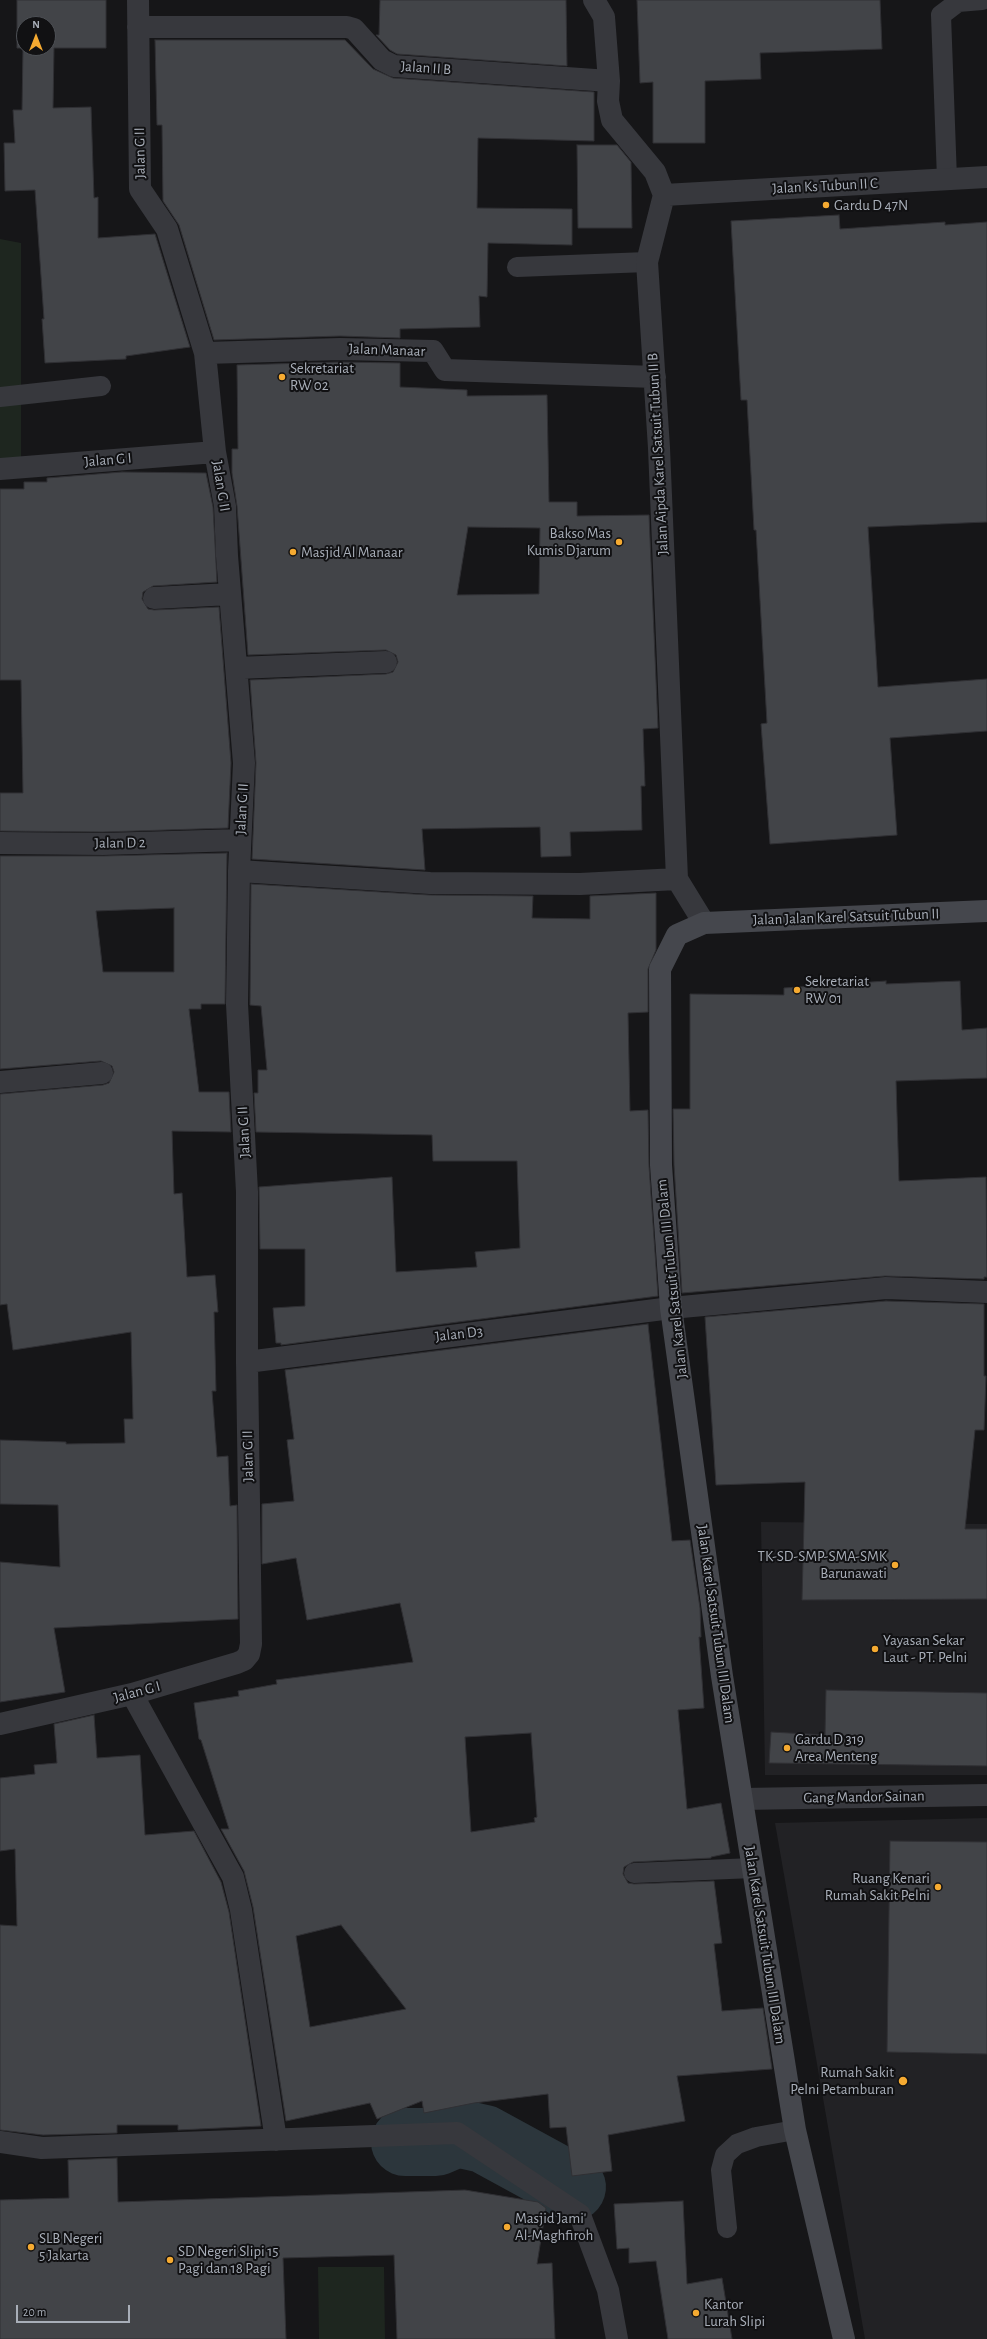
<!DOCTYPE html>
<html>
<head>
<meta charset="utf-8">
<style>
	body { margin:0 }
	#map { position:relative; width:987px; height:2339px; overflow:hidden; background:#161618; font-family:"Alegreya Sans",sans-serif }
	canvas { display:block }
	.north { position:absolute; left:16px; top:16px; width:40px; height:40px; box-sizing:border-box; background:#111113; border:1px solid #4d5055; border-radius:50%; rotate:0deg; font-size:11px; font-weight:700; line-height:16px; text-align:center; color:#a8aeb8 }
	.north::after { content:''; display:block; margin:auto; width:14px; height:18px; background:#f5aa31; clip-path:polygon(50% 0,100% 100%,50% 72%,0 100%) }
	.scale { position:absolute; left:16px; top:2305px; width:114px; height:18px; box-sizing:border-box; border:2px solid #a8aeb8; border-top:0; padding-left:5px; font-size:12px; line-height:14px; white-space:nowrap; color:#a8aeb8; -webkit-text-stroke:3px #111113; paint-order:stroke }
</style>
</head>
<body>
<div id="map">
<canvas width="987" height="2339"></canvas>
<div class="north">N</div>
<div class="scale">20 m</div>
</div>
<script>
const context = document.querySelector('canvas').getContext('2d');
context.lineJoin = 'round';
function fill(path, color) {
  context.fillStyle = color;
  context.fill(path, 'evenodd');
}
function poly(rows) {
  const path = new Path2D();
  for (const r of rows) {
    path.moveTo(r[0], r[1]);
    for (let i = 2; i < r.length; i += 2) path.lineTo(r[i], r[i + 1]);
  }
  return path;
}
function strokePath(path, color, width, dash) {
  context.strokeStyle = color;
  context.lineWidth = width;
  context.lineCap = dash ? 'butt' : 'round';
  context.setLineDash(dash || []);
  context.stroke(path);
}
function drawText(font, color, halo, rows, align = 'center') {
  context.font = font + ' "Alegreya Sans",sans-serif';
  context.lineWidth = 4;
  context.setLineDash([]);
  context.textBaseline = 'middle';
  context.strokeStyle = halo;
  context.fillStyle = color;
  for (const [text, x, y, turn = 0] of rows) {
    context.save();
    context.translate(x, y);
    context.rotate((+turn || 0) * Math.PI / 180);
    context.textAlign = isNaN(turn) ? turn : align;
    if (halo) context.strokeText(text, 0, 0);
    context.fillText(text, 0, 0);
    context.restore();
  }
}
fill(poly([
	[761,1522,987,1524,987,1775,765,1775],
	[987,1818,987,2339,865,2339,775,1823]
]), '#222225');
fill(poly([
	[0,239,21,243,21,458,0,459],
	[318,2267,384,2267,385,2339,319,2339]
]), '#1e261f');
strokePath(poly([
	[405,2142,436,2142,457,2133,484,2139,572,2187]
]), '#2c363c', 68);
const building = poly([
	[17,0,106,0,106,48,54,48,53,108,91,107,94,198,98,197,98,238,155,234,190,347,126,356,126,359,45,363,42,319,44,319,35,190,5,191,4,143,15,143,13,110,22,110,23,48,17,48,17,0],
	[24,24,48,24,48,48,24,48,24,24],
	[380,0,566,0,567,66,397,54,390,50,376,35,379,35,380,0],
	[637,0,880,0,882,49,760,53,761,79,705,81,705,143,653,143,653,82,640,83,637,0],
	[155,40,345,40,373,69,393,78,594,92,594,141,478,138,477,208,572,209,572,245,488,243,487,297,479,296,480,327,400,329,400,338,340,336,214,340,179,225,163,201,162,125,157,125,155,40],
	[577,145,617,145,631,162,632,228,578,228,577,145],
	[839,215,840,229,945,222,945,225,987,222,987,522,868,527,878,687,987,679,987,731,890,738,897,835,770,844,761,724,767,723,756,530,754,530,747,400,741,400,731,221,839,215],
	[340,362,400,363,400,387,467,390,467,396,547,395,549,502,577,502,577,516,649,515,658,728,643,729,645,786,641,786,642,830,570,832,571,856,541,857,540,827,422,829,425,870,252,859,256,763,250,680,386,674,393,672,398,662,396,655,386,650,248,655,237,506,232,473,232,449,238,449,237,365,340,362],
	[468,527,540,528,539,594,457,595,468,527],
	[122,472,206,473,213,507,217,582,153,586,143,592,142,599,148,609,154,610,219,607,231,763,228,828,103,832,0,831,0,793,23,793,21,680,0,680,0,489,24,489,24,482,47,482,47,478,122,472],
	[227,853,225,1004,201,1004,201,1009,189,1009,199,1092,229,1092,231,1132,172,1131,174,1194,182,1193,187,1277,215,1275,218,1312,214,1312,216,1391,212,1391,217,1457,228,1456,230,1506,237,1505,238,1619,54,1628,65,1692,0,1702,0,1562,60,1567,58,1505,0,1504,0,1440,66,1442,66,1444,125,1443,124,1419,133,1419,131,1332,13,1350,7,1304,0,1305,0,1094,103,1085,109,1083,114,1072,112,1066,101,1061,0,1069,0,856,103,856,227,853],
	[174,908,174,972,103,972,96,911,174,908],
	[251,884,429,895,533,896,532,918,590,919,590,896,656,893,656,950,648,969,648,1012,628,1013,630,1111,648,1110,649,1166,658,1296,281,1345,281,1343,276,1343,273,1308,305,1306,305,1249,260,1249,259,1187,392,1177,396,1272,477,1267,475,1252,520,1248,517,1161,433,1161,432,1135,256,1132,254,1093,258,1093,258,1070,267,1070,261,1006,250,1005,251,884],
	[886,981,886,984,960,981,962,1030,987,1028,987,1078,896,1081,899,1181,986,1177,987,1277,984,1277,984,1279,885,1276,682,1293,674,1165,673,1109,690,1109,690,994,784,995,784,988,886,981],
	[886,1301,984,1304,984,1376,986,1376,984,1430,975,1430,965,1529,987,1529,987,1599,802,1600,805,1482,716,1485,705,1317,886,1301],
	[648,1324,672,1541,690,1540,700,1608,701,1637,699,1637,704,1708,678,1710,687,1809,721,1803,730,1853,711,1857,711,1858,633,1862,624,1867,623,1874,628,1883,634,1884,714,1881,722,1943,714,1944,722,2011,763,2008,772,2069,677,2076,685,2121,608,2135,612,2171,572,2176,566,2127,550,2128,548,2094,474,2103,424,2113,422,2101,377,2119,370,2103,286,2121,253,1907,244,1871,221,1829,229,1829,201,1740,199,1739,194,1703,239,1696,238,1691,277,1684,276,1680,413,1662,400,1603,307,1620,296,1558,262,1564,262,1504,294,1501,287,1440,294,1439,285,1370,648,1324],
	[531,1733,537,1817,534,1818,535,1822,471,1832,465,1737,531,1733],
	[341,1925,406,2009,310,2027,296,1936,341,1925],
	[826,1690,987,1693,987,1766,769,1763,771,1732,825,1735,826,1690],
	[94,1715,97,1758,140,1755,145,1835,194,1831,221,1882,229,1912,261,2126,178,2130,178,2125,117,2125,117,2133,43,2135,0,2130,0,1925,17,1926,15,1849,0,1851,0,1778,35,1774,34,1765,57,1763,54,1724,94,1715],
	[890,1841,987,1842,987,2054,887,2052,890,1841],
	[117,2158,118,2202,465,2190,538,2202,546,2208,537,2264,552,2263,555,2339,397,2339,394,2255,283,2258,286,2339,0,2339,0,2200,69,2198,68,2160,117,2158],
	[683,2201,687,2284,722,2278,732,2339,668,2339,656,2261,629,2263,629,2248,617,2249,614,2204,683,2201]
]);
fill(building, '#424448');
strokePath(building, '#303034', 1);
strokePath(poly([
	[947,179,941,15,958,2,982,0],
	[517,267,647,262],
	[0,397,101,386],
	[634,1873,753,1868],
	[727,2228,721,2170,725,2155,737,2144,756,2137,795,2130]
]), '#37383d', 20);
strokePath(poly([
	[594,0,604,17,609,81,608,101,612,120,655,172,664,195,647,262,659,448,677,879,704,923],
	[138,27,347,27,354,29,382,60,394,66,609,81],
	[664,195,987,177],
	[205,353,340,349,433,351,445,370,655,377],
	[0,469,215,452],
	[154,598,230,594],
	[237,668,386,662],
	[0,843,103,844,240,840],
	[239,871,430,883,580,884,677,879],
	[0,1082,102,1073],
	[247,1362,671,1308,886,1288,987,1292],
	[132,1694,233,1877,241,1910,276,2140],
	[0,1724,132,1694,237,1663,244,1660,249,1654,251,1644,247,1362,247,1192,237,1004,239,871,244,763,227,556,225,506,215,452,205,353,167,229,140,189,138,0],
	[742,1799,987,1795],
	[0,2142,42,2148,457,2133,580,2215,608,2290,617,2339]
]), '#37383d', 22);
strokePath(poly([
	[844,2339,795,2130,722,1676,671,1308,661,1165,660,969,677,935,704,923,987,911]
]), '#45474d', 22);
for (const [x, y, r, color] of [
	[826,205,4,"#f5aa31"],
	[282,377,4,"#f5aa31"],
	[619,542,4,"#f5aa31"],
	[293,552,4,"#f5aa31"],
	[797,990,4,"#f5aa31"],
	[895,1565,4,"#f5aa31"],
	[875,1649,4,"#f5aa31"],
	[787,1748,4,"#f5aa31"],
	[938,1887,4,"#f5aa31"],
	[903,2081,5,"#f5aa31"],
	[507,2227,4,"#f5aa31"],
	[31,2247,4,"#f5aa31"],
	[170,2260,4,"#f5aa31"],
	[696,2313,4,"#f5aa31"]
]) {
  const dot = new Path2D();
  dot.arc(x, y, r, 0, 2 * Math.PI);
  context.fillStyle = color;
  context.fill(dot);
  strokePath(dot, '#111113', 1.5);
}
drawText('15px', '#a8aeb8', '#111113', [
	["Jalan II B",426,68,4],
	["Jalan G II",140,153,-91],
	["Jalan Ks Tubun II C",825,186,-3],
	["Jalan Manaar",387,350,2],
	["Jalan Aipda Karel Satsuit Tubun II B",658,454,-93],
	["Jalan G I",108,460,-5],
	["Jalan G II",221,486,81],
	["Jalan G II",242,809,-87],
	["Jalan D 2",120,843,-1],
	["Jalan Jalan Karel Satsuit Tubun II",846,917,-2],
	["Jalan G II",244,1132,-93],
	["Jalan Karel Satsuit Tubun III Dalam",672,1279,-96],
	["Jalan D3",459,1334,-7],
	["Jalan G II",248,1456,-91],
	["Jalan Karel Satsuit Tubun III Dalam",716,1624,82],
	["Jalan G I",137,1692,-15],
	["Gang Mandor Sainan",864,1797,-1],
	["Jalan Karel Satsuit Tubun III Dalam",765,1945,81]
]);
drawText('15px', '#a8aeb8', '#111113', [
	["Gardu D 47N",834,205],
	["Sekretariat",290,368],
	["RW 02",290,385],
	["Bakso Mas",611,533,"right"],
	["Kumis Djarum",611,550,"right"],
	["Masjid Al Manaar",301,552],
	["Sekretariat",805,981],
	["RW 01",805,998],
	["TK-SD-SMP-SMA-SMK",887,1556,"right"],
	["Barunawati",887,1573,"right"],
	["Yayasan Sekar",883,1640],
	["Laut - PT. Pelni",883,1657],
	["Gardu D 319",795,1739],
	["Area Menteng",795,1756],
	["Ruang Kenari",930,1878,"right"],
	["Rumah Sakit Pelni",930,1895,"right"],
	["Rumah Sakit",894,2072,"right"],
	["Pelni Petamburan",894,2089,"right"],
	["Masjid Jami'",515,2218],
	["Al-Maghfiroh",515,2235],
	["SLB Negeri",39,2238],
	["5 Jakarta",39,2255],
	["SD Negeri Slipi 15",178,2251],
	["Pagi dan 18 Pagi",178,2268],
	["Kantor",704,2304],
	["Lurah Slipi",704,2321]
], 'left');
</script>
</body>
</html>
